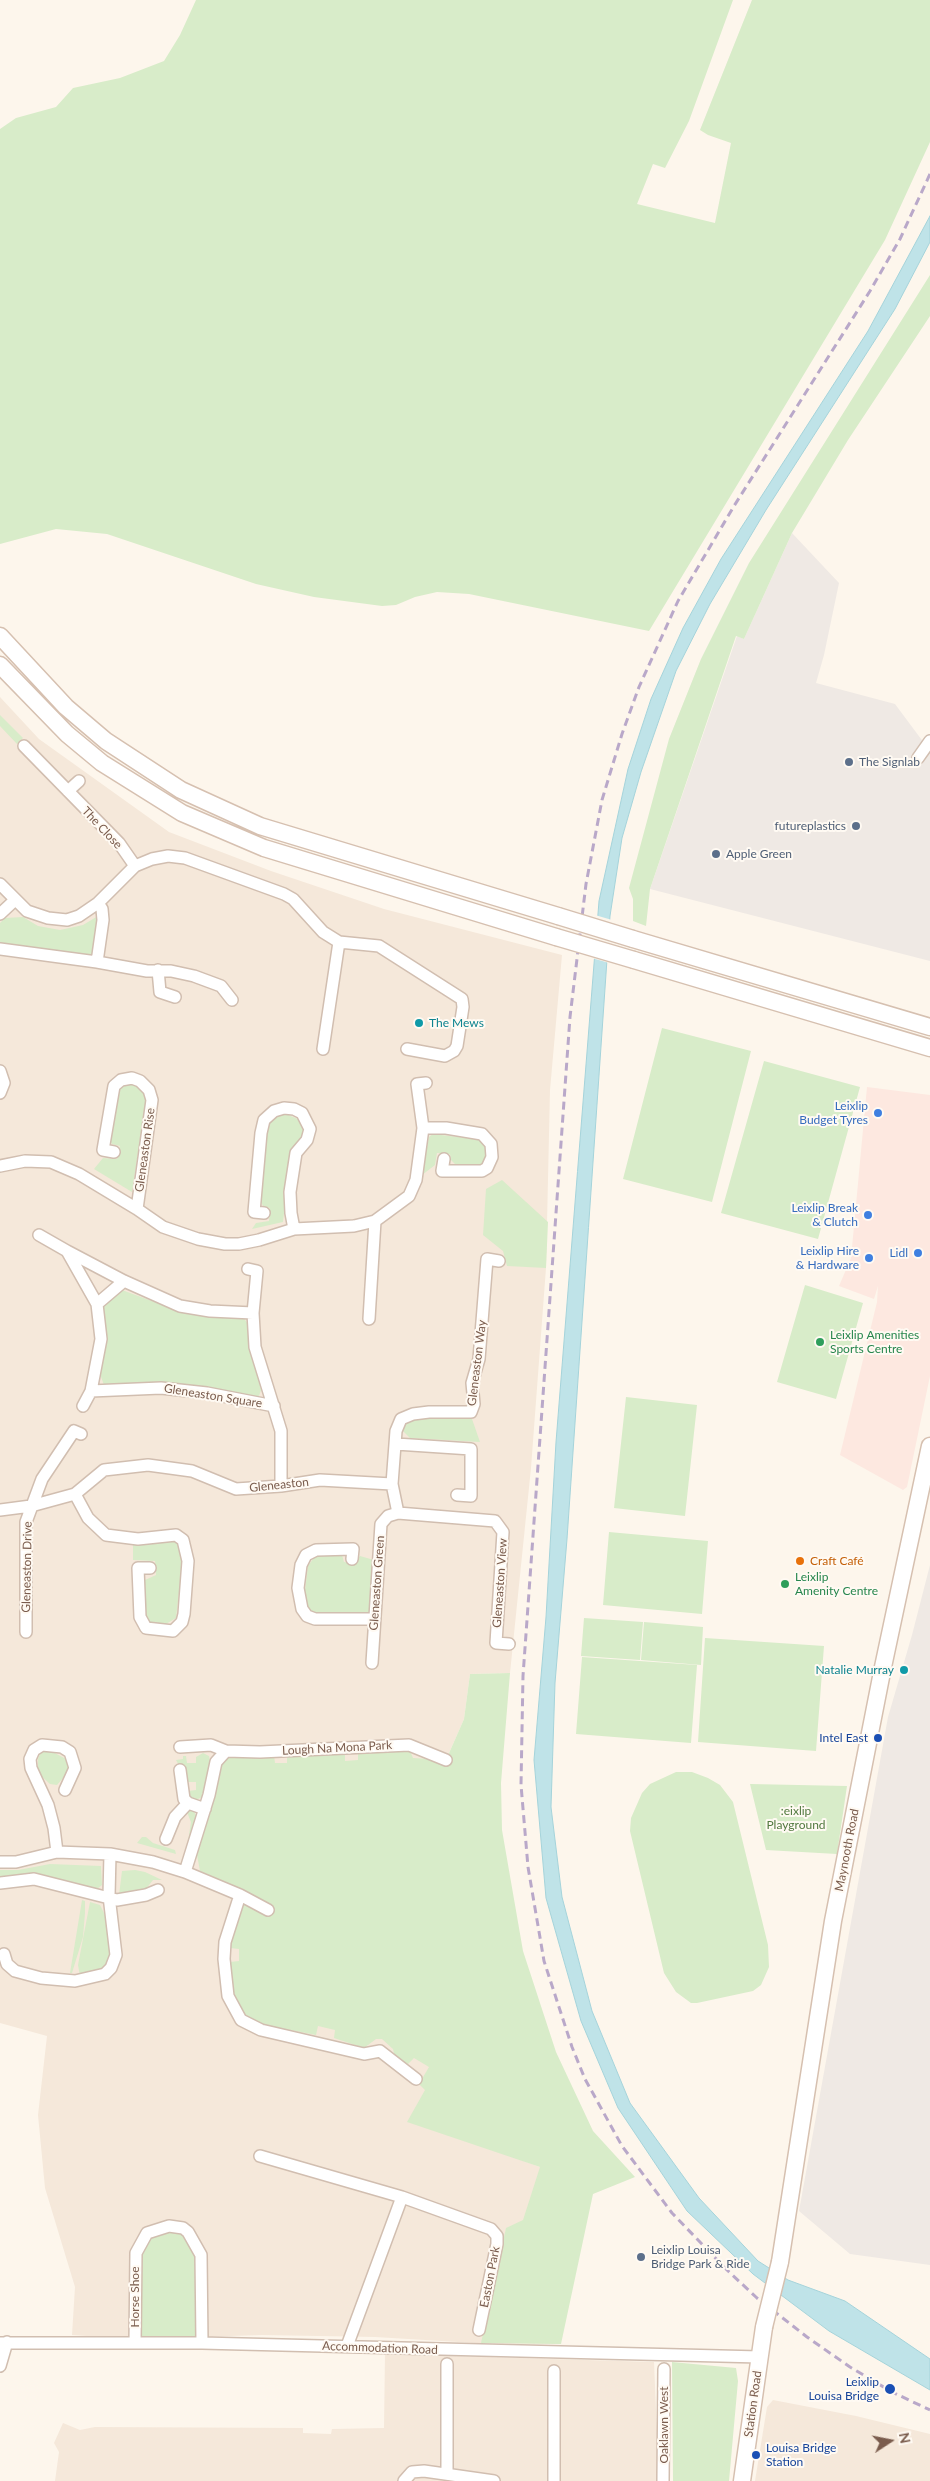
<!DOCTYPE html>
<html>
<head>
<meta charset="utf-8">
<style>
	body { margin:0 }
	#map { position:relative; width:930px; height:2481px; overflow:hidden; background:#fdf6ec; font-family:Lato,sans-serif }
	canvas { display:block }
	.north { position:absolute; left:865px; top:2416px; width:50px; height:50px; -webkit-text-stroke:4px #fffaf3; paint-order:stroke; rotate:79deg; font-size:14px; font-weight:700; line-height:20px; text-align:center; color:#7a5c4d }
	.north::after { content:''; display:block; margin:auto; width:18px; height:22px; background:#7a5c4d; clip-path:polygon(50% 0,100% 100%,50% 72%,0 100%) }
</style>
</head>
<body>
<div id="map">
<canvas width="930" height="2481"></canvas>
<div class="north">N</div>
</div>
<script>
const context = document.querySelector('canvas').getContext('2d');
context.lineJoin = 'round';
function fill(path, color) {
  context.fillStyle = color;
  context.fill(path, 'evenodd');
}
function poly(rows) {
  const path = new Path2D();
  for (const r of rows) {
    path.moveTo(r[0], r[1]);
    for (let i = 2; i < r.length; i += 2) path.lineTo(r[i], r[i + 1]);
  }
  return path;
}
function strokePath(path, color, width, dash) {
  context.strokeStyle = color;
  context.lineWidth = width;
  context.lineCap = dash ? 'butt' : 'round';
  context.setLineDash(dash || []);
  context.stroke(path);
}
function drawText(font, color, halo, rows, align = 'center') {
  context.font = font + ' Lato,sans-serif';
  context.lineWidth = 4;
  context.setLineDash([]);
  context.textBaseline = 'middle';
  context.strokeStyle = halo;
  context.fillStyle = color;
  for (const [text, x, y, turn = 0] of rows) {
    context.save();
    context.translate(x, y);
    context.rotate((+turn || 0) * Math.PI / 180);
    context.textAlign = isNaN(turn) ? turn : align;
    if (halo) context.strokeText(text, 0, 0);
    context.fillText(text, 0, 0);
    context.restore();
  }
}
fill(poly([
	[0,697,39,739,169,832,271,871,384,909,562,955,550,1090,546,1268,531,1468,510,1673,470,1674,464,1719,446,1760,385,2033,431,2066,489,2148,540,2167,561,2344,475,2343,375,2337,262,2335,131,2339,72,2335,75,2287,45,2188,38,2115,47,2036,0,2023],
	[385,2354,654,2362,659,2481,55,2481,59,2452,54,2443,63,2423,80,2430,95,2427,303,2428,303,2433,331,2434,332,2429,384,2428],
	[773,2400,856,2416,930,2434,930,2481,755,2481,767,2407]
]), '#f5e8da');
fill(poly([
	[867,1087,930,1095,930,1376,907,1487,903,1490,840,1455,877,1302,878,1286,874,1299,839,1286,851,1258]
]), '#fde8e0');
fill(poly([
	[792,533,839,583,824,655,816,683,895,704,930,751,930,961,650,889,737,636,744,639],
	[930,1565,930,2265,850,2254,799,2211,888,1717,912,1635]
]), '#efe9e4');
fill(poly([
	[196,0,733,0,689,121,665,168,653,164,637,204,715,223,731,143,708,135,700,130,752,0,930,0,930,142,885,240,649,631,469,594,437,592,415,597,396,605,382,606,314,597,256,584,107,534,56,529,0,544,0,129,16,118,56,107,73,88,120,78,164,61,180,35],
	[930,275,930,316,848,440,792,533,744,639,736,636,650,889,646,926,633,921,633,899,629,888,669,739,701,659,749,563],
	[0,715,23,738,17,744,0,726],
	[98,916,100,916,94,953,91,957,0,945,0,923,5,918,23,917,38,926,60,930,83,925],
	[662,1028,751,1051,712,1202,623,1179],
	[764,1061,860,1087,818,1239,721,1213],
	[123,1084,134,1084,143,1091,146,1098,132,1192,94,1169,103,1158,117,1159,120,1146,112,1144,110,1140,117,1091],
	[284,1113,300,1120,304,1128,303,1136,290,1160,283,1222,252,1229,256,1223,269,1221,270,1208,264,1207,260,1201,265,1142,271,1120,276,1116],
	[433,1134,482,1140,486,1147,486,1159,482,1165,475,1166,457,1166,451,1160,450,1154,437,1153,435,1165,422,1175,429,1137],
	[502,1180,548,1222,546,1268,507,1266,503,1251,483,1235,486,1189],
	[805,1285,863,1303,836,1399,777,1382],
	[122,1290,179,1311,243,1317,248,1324,261,1390,259,1396,254,1400,104,1385,100,1374,105,1341,101,1308,103,1304],
	[626,1397,697,1405,685,1516,614,1508],
	[431,1416,472,1419,480,1442,410,1438,403,1431,404,1420],
	[609,1532,708,1541,702,1614,603,1605],
	[176,1540,182,1550,182,1566,176,1618,166,1624,151,1624,146,1619,143,1584,145,1580,156,1575,155,1561,133,1560,133,1545],
	[316,1555,342,1555,344,1562,354,1563,360,1556,374,1560,370,1612,316,1614,306,1606,305,1590,308,1566],
	[584,1618,643,1622,640,1660,581,1656],
	[644,1622,703,1627,701,1665,641,1660],
	[705,1638,824,1646,816,1751,698,1742],
	[582,1657,697,1665,691,1743,576,1734],
	[510,1673,501,1783,502,1830,523,1951,556,2052,593,2131,635,2177,593,2194,561,2344,481,2343,506,2228,523,2220,540,2167,407,2122,425,2090,419,2084,429,2067,414,2058,408,2064,399,2062,395,2058,393,2049,382,2039,376,2039,364,2048,334,2038,335,2030,318,2026,316,2035,260,2024,247,2017,239,2008,230,1980,230,1962,239,1961,239,1949,230,1948,238,1911,252,1894,200,1871,197,1855,221,1764,226,1758,274,1755,275,1763,287,1763,287,1755,345,1753,345,1761,358,1760,358,1752,405,1749,410,1751,413,1758,446,1760,464,1719,470,1674],
	[41,1751,51,1751,68,1760,69,1771,57,1785,50,1784,38,1773,38,1759],
	[203,1753,209,1756,210,1761,202,1797,194,1801,188,1796,188,1791,196,1790,196,1782,188,1782,176,1760,183,1759,183,1756,186,1756,187,1763,196,1763,196,1757],
	[676,1772,692,1772,708,1778,720,1785,733,1802,768,1945,769,1967,761,1985,753,1991,697,2003,691,2003,676,1992,664,1973,630,1831,631,1818,642,1793,650,1784],
	[750,1784,847,1786,837,1854,766,1850],
	[193,1810,197,1817,187,1848,191,1822,187,1812],
	[142,1837,146,1837,153,1843,175,1850,176,1854,137,1843],
	[50,1864,101,1866,102,1885,97,1889,0,1878,0,1870,18,1870],
	[135,1870,145,1872,162,1880,153,1880,145,1890,119,1895,122,1871],
	[82,1900,85,1901,85,1913,83,1937,72,1973,70,1973],
	[90,1902,100,1905,105,1915,110,1951,107,1965,100,1971,80,1976,78,1965],
	[164,2230,184,2234,198,2258,196,2338,142,2337,141,2254,145,2244,155,2233],
	[672,2362,736,2368,738,2381,729,2481,673,2481]
]), '#d8ecc9');
const water = poly([
	[930,216,930,242,895,309,766,510,710,604,676,671,641,772,622,838,610,916,567,1539,555,1683,551,1807,562,1897,592,2011,630,2103,699,2198,758,2261,788,2280,845,2301,930,2359,930,2390,829,2331,753,2274,687,2211,618,2108,581,2021,546,1898,534,1760,546,1617,556,1442,599,901,628,769,651,699,683,628,721,559,868,331,930,216]
]);
fill(water, '#bfe3e8');
strokePath(water, '#a5d3da', 1);
fill(poly([
	[595,915,612,920,609,963,592,958]
]), '#fdf6ec');
const minor = poly([
	[24,746,119,843,135,866],
	[918,758,930,741],
	[68,791,79,781],
	[0,884,27,911,48,918,67,920,79,916,98,903,135,866,152,859,168,856,185,858,284,894,293,899,323,932,339,942],
	[0,914,15,900],
	[0,949,97,962,103,920,102,909,98,903],
	[97,962,147,971,171,971,194,976,221,986,232,1000],
	[158,970,160,992,175,997],
	[323,1049,339,942,379,946,462,999,463,1007,457,1046,454,1051,445,1056,407,1049],
	[0,1071,4,1083,0,1093],
	[423,1128,446,1128,482,1134,491,1144,492,1157,487,1168,482,1171,442,1171,444,1159],
	[114,1152,103,1150,114,1086,121,1080,132,1078,140,1081,149,1090,152,1100,137,1209],
	[0,1166,25,1161,51,1162,79,1174,137,1209,163,1227,198,1239,225,1244,239,1244,259,1240,294,1229,354,1226,375,1221,409,1196,416,1180,423,1128,417,1084,426,1083],
	[264,1213,254,1212,261,1133,264,1120,274,1111,284,1108,294,1109,302,1113,310,1129,307,1140,296,1153,290,1192,291,1213,294,1229],
	[39,1235,67,1251],
	[248,1269,257,1271,253,1313,255,1347,281,1431,281,1486],
	[97,1304,124,1281],
	[253,1313,210,1311,180,1306,124,1281,67,1251,97,1304,101,1339,91,1391,161,1388,207,1393,274,1406],
	[369,1319,375,1221],
	[83,1406,91,1391],
	[396,1444,471,1449,471,1496,457,1495],
	[392,1484,396,1431,401,1419,413,1414,429,1412,471,1412,474,1404,472,1383,479,1359,487,1259,499,1261],
	[75,1494,88,1518,106,1535,138,1539,176,1535,183,1540,188,1561,184,1614,182,1622,173,1631,146,1628,140,1617,138,1568,150,1568],
	[0,1510,31,1506,75,1494,104,1470,148,1465,192,1471,236,1489,281,1486,320,1480,392,1484,398,1513],
	[352,1559,353,1549,316,1550,306,1555,301,1565,298,1588,302,1609,307,1616,315,1619,375,1619],
	[26,1632,26,1522,42,1479,74,1431,81,1434],
	[372,1663,381,1524,388,1516,398,1513,495,1521,503,1532,496,1643,509,1644],
	[180,1747,211,1745,226,1751,260,1752,409,1745,446,1760],
	[180,1770,184,1799,188,1803,205,1809],
	[166,1839,175,1817,188,1803],
	[57,1852,54,1828,48,1805,31,1768,30,1759,34,1750,42,1745,62,1747,70,1752,75,1768,65,1790],
	[0,1862,16,1862,57,1852,110,1854,153,1862,185,1872,240,1895,268,1910],
	[185,1872,209,1795,216,1762,226,1751],
	[0,1883,34,1879,117,1900,146,1895,158,1890],
	[240,1895,225,1942,224,1959,228,1996,241,2020,261,2030,364,2054,380,2051,416,2079],
	[4,1954,7,1964,15,1971,41,1978,75,1981,105,1974,111,1968,116,1955,109,1896,110,1854],
	[260,2156,402,2197,491,2229,497,2236,497,2244,479,2330],
	[0,2343,202,2343,760,2357],
	[135,2343,136,2253,147,2233,169,2226,183,2228,188,2232,201,2255,202,2343],
	[347,2346,402,2197],
	[0,2366,7,2342],
	[554,2371,554,2481],
	[447,2473,447,2364],
	[404,2481,412,2472,424,2471,494,2481],
	[663,2481,664,2369]
]);
const secondary = poly([
	[0,636,66,707,106,741,181,790,260,826,558,916],
	[0,665,67,734,102,763,182,813,264,848,556,937],
	[633,939,930,1027],
	[634,960,930,1048],
	[780,2262,833,1921,883,1667,930,1446],
	[742,2481,764,2327]
]);
strokePath(minor, '#d1beb0', 14);
strokePath(secondary, '#d6c0b0', 19);
strokePath(minor, '#fff', 11);
strokePath(secondary, '#fff', 16);
strokePath(poly([
	[930,174,900,239,870,291,734,506,678,601,639,687,622,734,602,800,586,884,570,1017,523,1676,521,1785,528,1867,544,1961,572,2047,585,2079,622,2146,672,2213,727,2270,757,2298,807,2337,850,2367,892,2392,930,2410]
]), '#b9a8c9', 3, [8, 5]);
const secondaryBridge = poly([
	[558,916,633,939],
	[556,937,634,960],
	[764,2327,780,2262]
]);
strokePath(secondaryBridge, '#d6c0b0', 19, []);
strokePath(secondaryBridge, '#fff', 16);
for (const [x, y, r, color] of [
	[849,762,5,"#5c6f8a"],
	[856,826,5,"#5c6f8a"],
	[716,854,5,"#5c6f8a"],
	[419,1023,5,"#0f9aa8"],
	[878,1113,5,"#3f7fe0"],
	[868,1215,5,"#3f7fe0"],
	[918,1253,5,"#3f7fe0"],
	[869,1258,5,"#3f7fe0"],
	[820,1342,5,"#2e9e5b"],
	[800,1561,5,"#e8710a"],
	[785,1584,5,"#2e9e5b"],
	[904,1670,5,"#0f9aa8"],
	[878,1738,5,"#1a4fb4"],
	[641,2257,5,"#5c6f8a"],
	[890,2389,6,"#1a4fb4"],
	[756,2455,5,"#1a4fb4"]
]) {
  const dot = new Path2D();
  dot.arc(x, y, r, 0, 2 * Math.PI);
  context.fillStyle = color;
  context.fill(dot);
  strokePath(dot, '#fffaf3', 2);
}
drawText('12px', '#4e5e75', '#fffaf3', [
	["The Signlab",859,762],
	["futureplastics",846,826,"right"],
	["Apple Green",726,854],
	["Leixlip Louisa",651,2250],
	["Bridge Park & Ride",651,2264]
], 'left');
drawText('12px', '#7a5c4d', '#fffaf3', [
	["The Close",102,828,47],
	["Gleneaston Rise",145,1150,-82],
	["Gleneaston Way",477,1363,-83],
	["Gleneaston Square",213,1396,9],
	["Gleneaston",279,1485,-6],
	["Gleneaston Drive",27,1567,-89],
	["Gleneaston Green",377,1583,-86],
	["Gleneaston View",500,1583,-86],
	["Lough Na Mona Park",337,1748,-3],
	["Maynooth Road",847,1850,-79],
	["Easton Park",490,2277,-79],
	["Horse Shoe",135,2297,-90],
	["Accommodation Road",380,2348,2],
	["Station Road",753,2404,-82],
	["Oaklawn West",664,2425,-90]
]);
drawText('12px', '#0d838f', '#fffaf3', [
	["The Mews",429,1023],
	["Natalie Murray",894,1670,"right"]
], 'left');
drawText('12px', '#366cbe', '#fffaf3', [
	["Leixlip",868,1106],
	["Budget Tyres",868,1120],
	["Leixlip Break",858,1208],
	["& Clutch",858,1222],
	["Leixlip Hire",859,1251],
	["& Hardware",859,1265],
	["Lidl",908,1253]
], 'right');
drawText('12px', '#27864d', '#fffaf3', [
	["Leixlip Amenities",830,1335],
	["Sports Centre",830,1349],
	["Leixlip",795,1577],
	["Amenity Centre",795,1591]
], 'left');
drawText('12px', '#c56008', '#fffaf3', [
	["Craft Café",810,1561]
], 'left');
drawText('12px', '#164399', '#fffaf3', [
	["Intel East",868,1738],
	["Leixlip",879,2382],
	["Louisa Bridge",879,2396],
	["Louisa Bridge",766,2448,"left"],
	["Station",766,2462,"left"]
], 'right');
drawText('12px', '#537a41', '#fffaf3', [
	[":eixlip",796,1811],
	["Playground",796,1825]
]);
</script>
</body>
</html>
